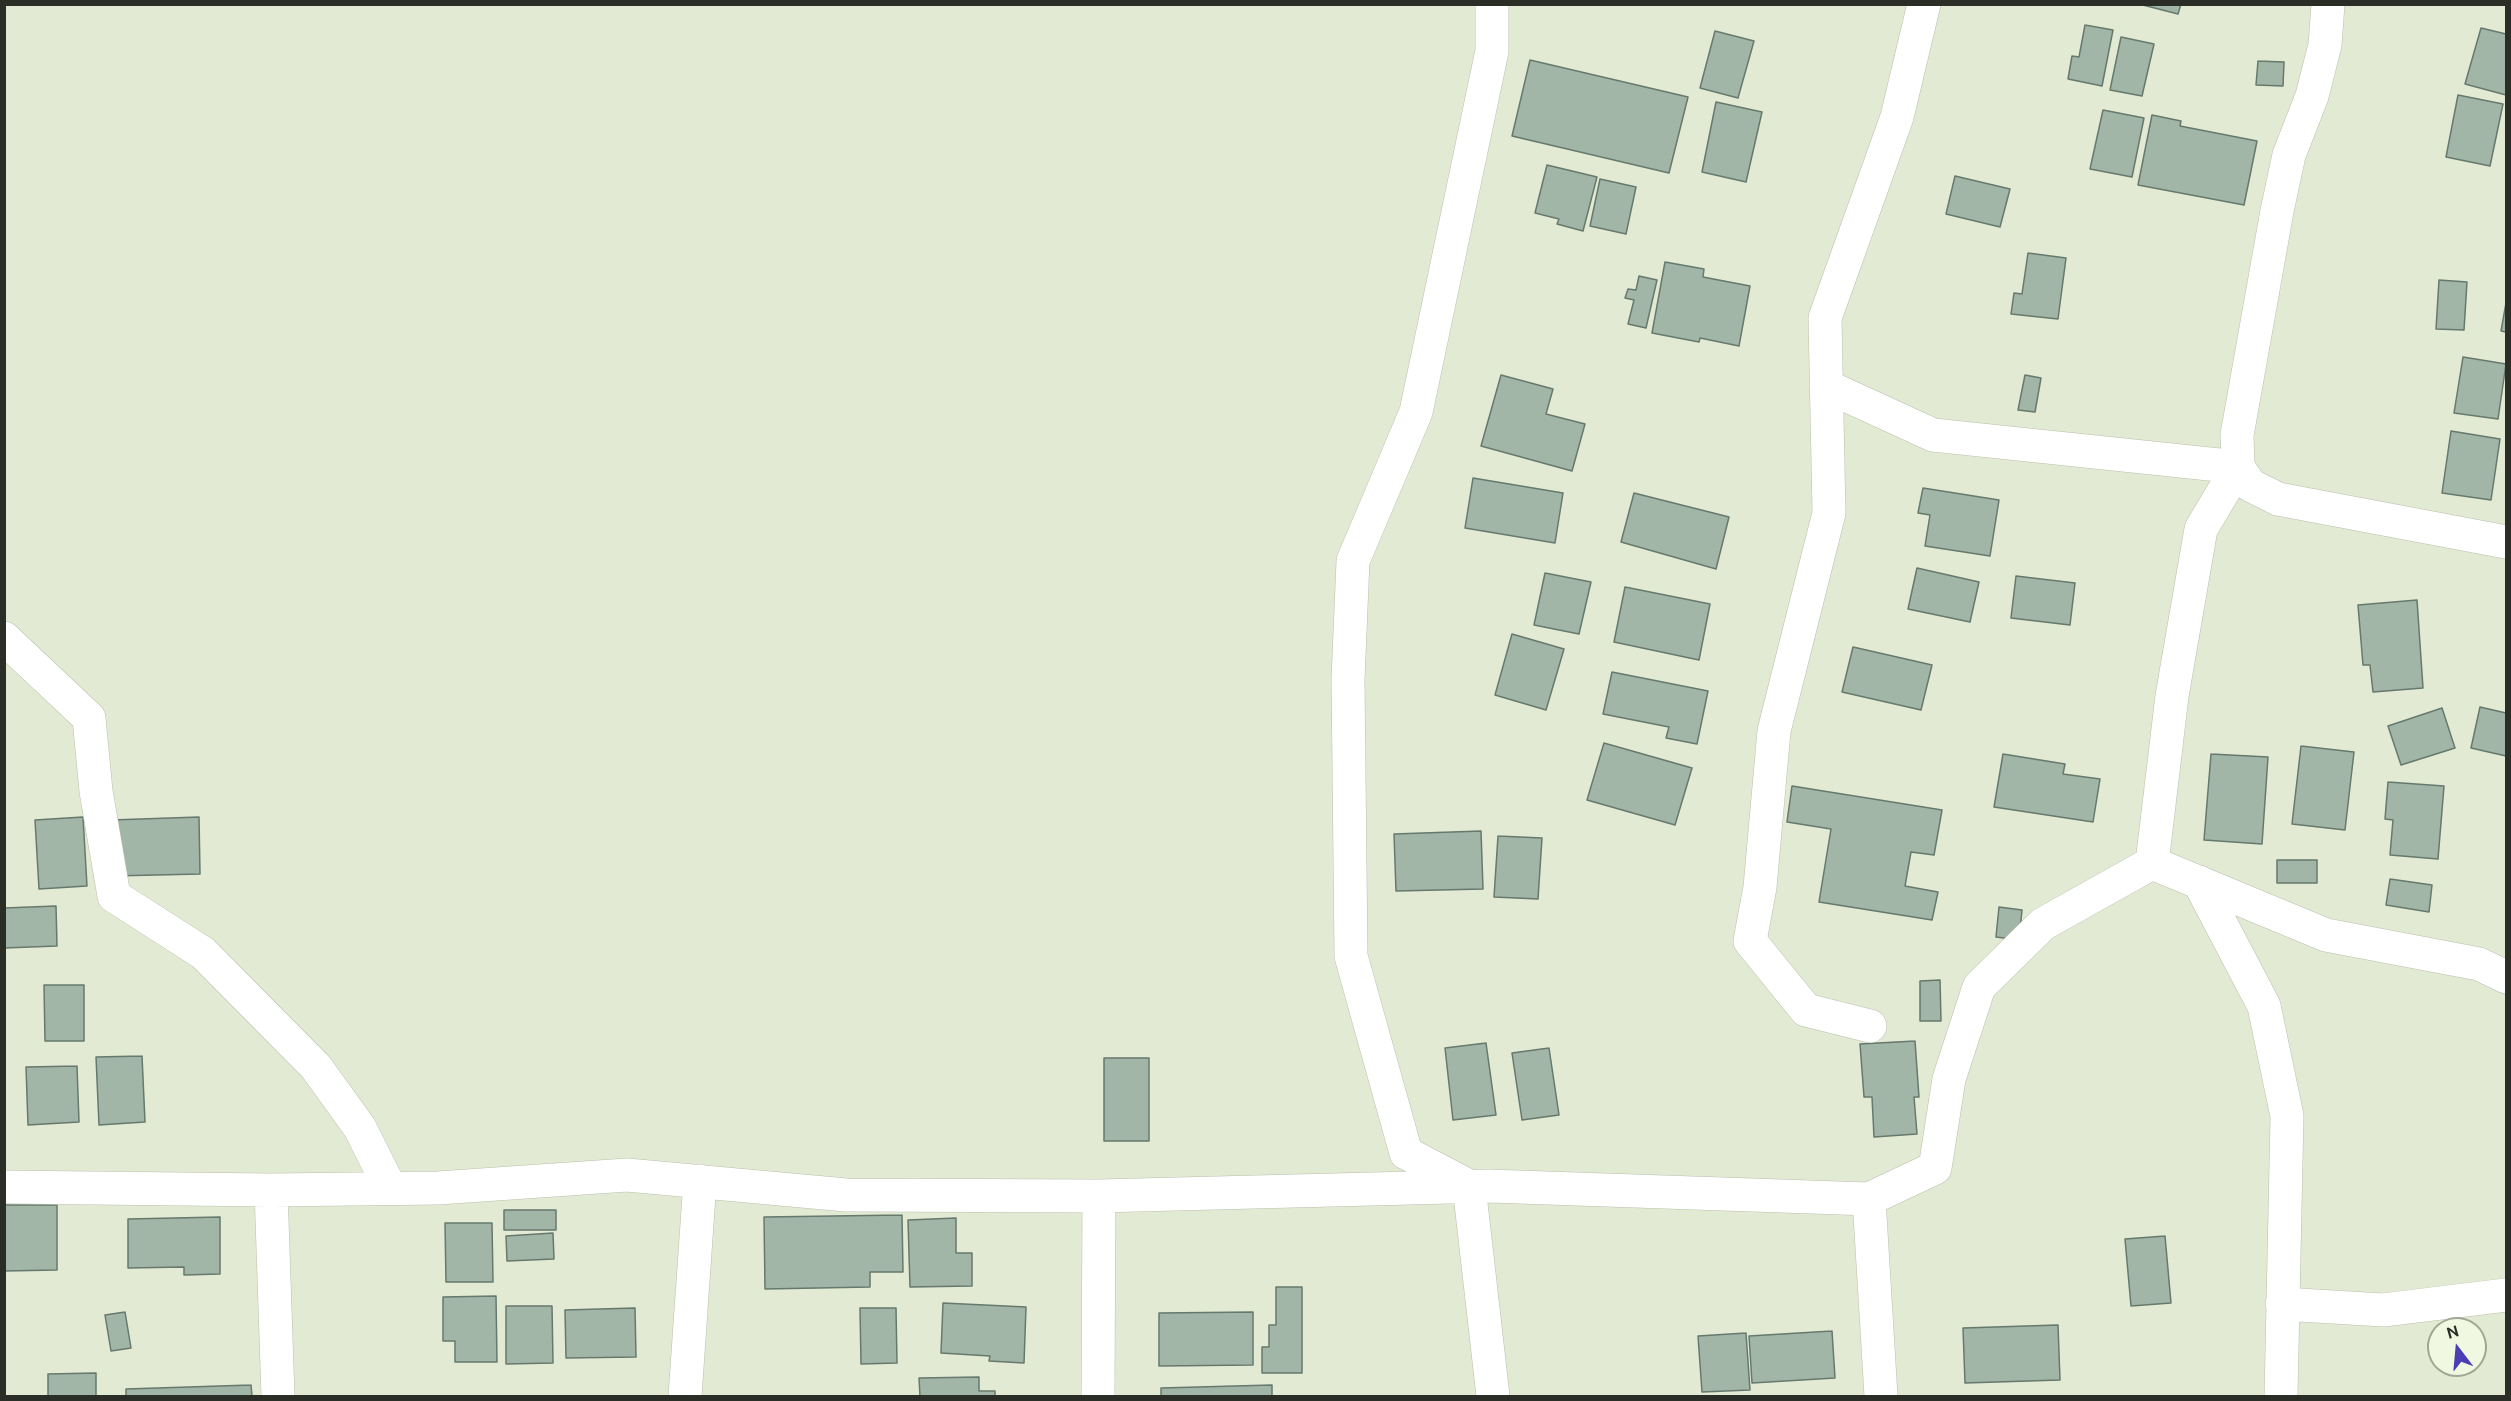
<!DOCTYPE html>
<html>
<head>
<meta charset="utf-8">
<style>
	body { margin:0 }
	#map { position:relative; width:2511px; height:1401px; overflow:hidden; background:#e2ead4; font-family:Ubuntu,sans-serif }
	canvas { display:block }
	.frame { position:absolute; inset:0; border:6px solid #2b2e26; pointer-events:none }
	.north { position:absolute; left:2427px; top:1317px; width:60px; height:60px; box-sizing:border-box; background:#f0f8e1; border:2px solid #a1a796; border-radius:50%; rotate:344deg; font-size:16px; font-weight:700; line-height:24px; text-align:center; color:#2b2e26 }
	.north::after { content:''; display:block; margin:auto; width:21px; height:27px; background:#4b3eb5; clip-path:polygon(50% 0,100% 100%,50% 72%,0 100%) }
</style>
</head>
<body>
<div id="map">
<canvas width="2511" height="1401"></canvas>
<div class="frame"></div>
<div class="north">N</div>
</div>
<script>
const context = document.querySelector('canvas').getContext('2d');
context.lineJoin = 'round';
function fill(path, color) {
  context.fillStyle = color;
  context.fill(path, 'evenodd');
}
function poly(rows) {
  const path = new Path2D();
  for (const r of rows) {
    path.moveTo(r[0], r[1]);
    for (let i = 2; i < r.length; i += 2) path.lineTo(r[i], r[i + 1]);
  }
  return path;
}
function strokePath(path, color, width, dash) {
  context.strokeStyle = color;
  context.lineWidth = width;
  context.lineCap = dash ? 'butt' : 'round';
  context.setLineDash(dash || []);
  context.stroke(path);
}
const building = poly([
	[2139,4,2181,4,2178,14,2139,4],
	[2085,25,2113,30,2102,86,2068,79,2072,56,2079,57,2085,25],
	[2481,28,2506,34,2506,95,2465,84,2481,28],
	[1715,31,1754,41,1738,98,1700,88,1715,31],
	[2121,37,2154,44,2142,96,2110,90,2121,37],
	[1530,60,1688,97,1669,173,1512,136,1530,60],
	[2258,61,2284,62,2283,86,2256,85,2258,61],
	[2458,95,2503,104,2490,166,2446,157,2458,95],
	[1716,102,1762,112,1746,182,1702,172,1716,102],
	[2103,110,2144,118,2132,177,2090,169,2103,110],
	[2152,115,2181,121,2180,126,2257,141,2244,205,2138,185,2152,115],
	[1547,165,1597,177,1583,231,1557,224,1559,219,1535,213,1547,165],
	[1955,176,2010,189,2000,227,1946,214,1955,176],
	[1600,179,1636,187,1626,234,1590,226,1600,179],
	[2028,253,2066,258,2058,319,2011,314,2014,293,2022,294,2028,253],
	[1665,262,1704,269,1703,277,1750,286,1739,346,1700,338,1699,342,1652,333,1665,262],
	[1639,276,1657,280,1646,328,1628,324,1634,300,1625,298,1628,289,1636,290,1639,276],
	[2439,280,2467,282,2464,330,2436,329,2439,280],
	[2506,303,2506,332,2501,331,2506,303],
	[2463,357,2506,364,2498,419,2454,413,2463,357],
	[1501,375,1553,389,1546,414,1585,424,1572,471,1481,446,1501,375],
	[2025,375,2041,378,2035,412,2018,410,2025,375],
	[2451,431,2500,439,2491,500,2442,493,2451,431],
	[1473,478,1563,493,1555,543,1465,528,1473,478],
	[1923,488,1999,500,1990,556,1925,546,1930,515,1918,513,1923,488],
	[1634,493,1729,517,1716,569,1621,542,1634,493],
	[1917,568,1979,582,1970,622,1908,609,1917,568],
	[1545,573,1591,582,1579,634,1534,625,1545,573],
	[2016,576,2075,583,2070,625,2011,618,2016,576],
	[1625,587,1710,604,1699,660,1614,642,1625,587],
	[2417,600,2423,688,2373,692,2370,665,2363,665,2358,605,2417,600],
	[1512,634,1564,649,1546,710,1495,695,1512,634],
	[1853,647,1932,665,1921,710,1842,692,1853,647],
	[1612,672,1708,691,1697,744,1666,738,1669,727,1603,714,1612,672],
	[2480,707,2506,713,2506,756,2471,748,2480,707],
	[2442,708,2455,748,2401,765,2388,726,2442,708],
	[1604,743,1692,768,1675,825,1587,800,1604,743],
	[2301,746,2354,752,2345,830,2292,824,2301,746],
	[2003,754,2065,764,2063,774,2100,779,2093,822,1994,807,2003,754],
	[2211,754,2268,757,2262,844,2204,840,2211,754],
	[2388,782,2444,786,2438,859,2390,855,2393,820,2385,819,2388,782],
	[1792,786,1942,810,1934,855,1911,852,1905,886,1938,892,1932,920,1819,902,1831,829,1787,822,1792,786],
	[83,817,87,886,39,889,35,820,83,817],
	[199,817,200,874,112,876,111,820,199,817],
	[1481,831,1483,889,1396,891,1394,834,1481,831],
	[1498,836,1542,838,1538,899,1494,897,1498,836],
	[2277,860,2317,860,2317,883,2277,883,2277,860],
	[2390,879,2432,885,2429,912,2386,905,2390,879],
	[56,906,57,946,4,948,4,908,56,906],
	[1999,907,2022,910,2019,940,1996,937,1999,907],
	[1940,980,1941,1021,1920,1021,1920,981,1940,980],
	[44,985,84,985,84,1041,45,1041,44,985],
	[1915,1041,1919,1097,1914,1097,1917,1134,1874,1137,1872,1097,1864,1097,1860,1044,1915,1041],
	[1486,1043,1496,1115,1453,1120,1445,1048,1486,1043],
	[1549,1048,1559,1115,1522,1120,1512,1053,1549,1048],
	[142,1056,145,1122,99,1125,96,1057,142,1056],
	[1104,1058,1149,1058,1149,1141,1104,1141,1104,1058],
	[77,1066,79,1122,28,1125,26,1067,77,1066],
	[4,1205,57,1205,57,1270,4,1271,4,1205],
	[504,1210,556,1210,556,1230,504,1230,504,1210],
	[902,1215,903,1272,870,1272,870,1287,765,1289,764,1217,902,1215],
	[220,1217,220,1274,184,1275,184,1267,128,1268,128,1219,220,1217],
	[956,1218,956,1253,972,1253,972,1286,910,1287,908,1220,956,1218],
	[445,1223,492,1223,493,1282,446,1282,445,1223],
	[553,1233,554,1259,507,1261,506,1236,553,1233],
	[2165,1236,2171,1303,2131,1306,2125,1239,2165,1236],
	[1276,1287,1302,1287,1302,1373,1262,1373,1262,1347,1269,1347,1269,1325,1276,1325,1276,1287],
	[496,1296,497,1362,455,1362,455,1341,443,1341,443,1297,496,1296],
	[943,1303,1026,1307,1024,1363,989,1361,990,1356,941,1353,943,1303],
	[506,1306,552,1306,553,1363,506,1364,506,1306],
	[635,1308,636,1357,566,1358,565,1310,635,1308],
	[860,1308,896,1308,897,1363,861,1364,860,1308],
	[125,1312,131,1348,111,1351,105,1315,125,1312],
	[1253,1312,1253,1365,1159,1366,1159,1313,1253,1312],
	[2058,1325,2060,1380,1965,1383,1963,1328,2058,1325],
	[1832,1331,1835,1378,1752,1383,1749,1336,1832,1331],
	[1746,1333,1750,1390,1702,1392,1698,1336,1746,1333],
	[96,1373,96,1396,48,1396,48,1374,96,1373],
	[979,1377,979,1391,995,1391,995,1396,920,1396,919,1378,979,1377],
	[251,1385,252,1396,126,1396,126,1389,251,1385],
	[1272,1385,1272,1396,1161,1396,1161,1388,1272,1385]
]);
fill(building, '#a2b6a8');
strokePath(building, '#66796c', 1.5);
const minor = poly([
	[1492,4,1492,51,1416,412,1353,561,1348,679,1351,956,1406,1153,1469,1186,1493,1396],
	[2328,4,2325,45,2312,96,2289,155,2277,211,2237,435,2238,467,2250,485,2278,499,2506,542],
	[1826,386,1933,435,2238,467,2201,529,2172,696,2152,863,2043,924,1979,987,1949,1079,1935,1168,1869,1199,1881,1396],
	[4,638,89,718,96,791,114,896,203,953,316,1067,360,1128,390,1188],
	[2152,863,2326,935,2479,964,2506,977],
	[2199,882,2264,1006,2287,1116,2281,1396],
	[1870,1026,1806,1010,1750,941,1760,887,1774,731,1829,513,1825,318,1897,117,1924,4],
	[4,1187,271,1190,438,1188,627,1175,846,1195,1099,1196,1489,1186,1869,1199],
	[271,1190,278,1396],
	[2282,1304,2383,1310,2506,1295],
	[685,1396,700,1181],
	[1098,1396,1099,1196]
]);
strokePath(minor, '#b8c0ab', 34);
strokePath(minor, '#fff', 33);
</script>
</body>
</html>
